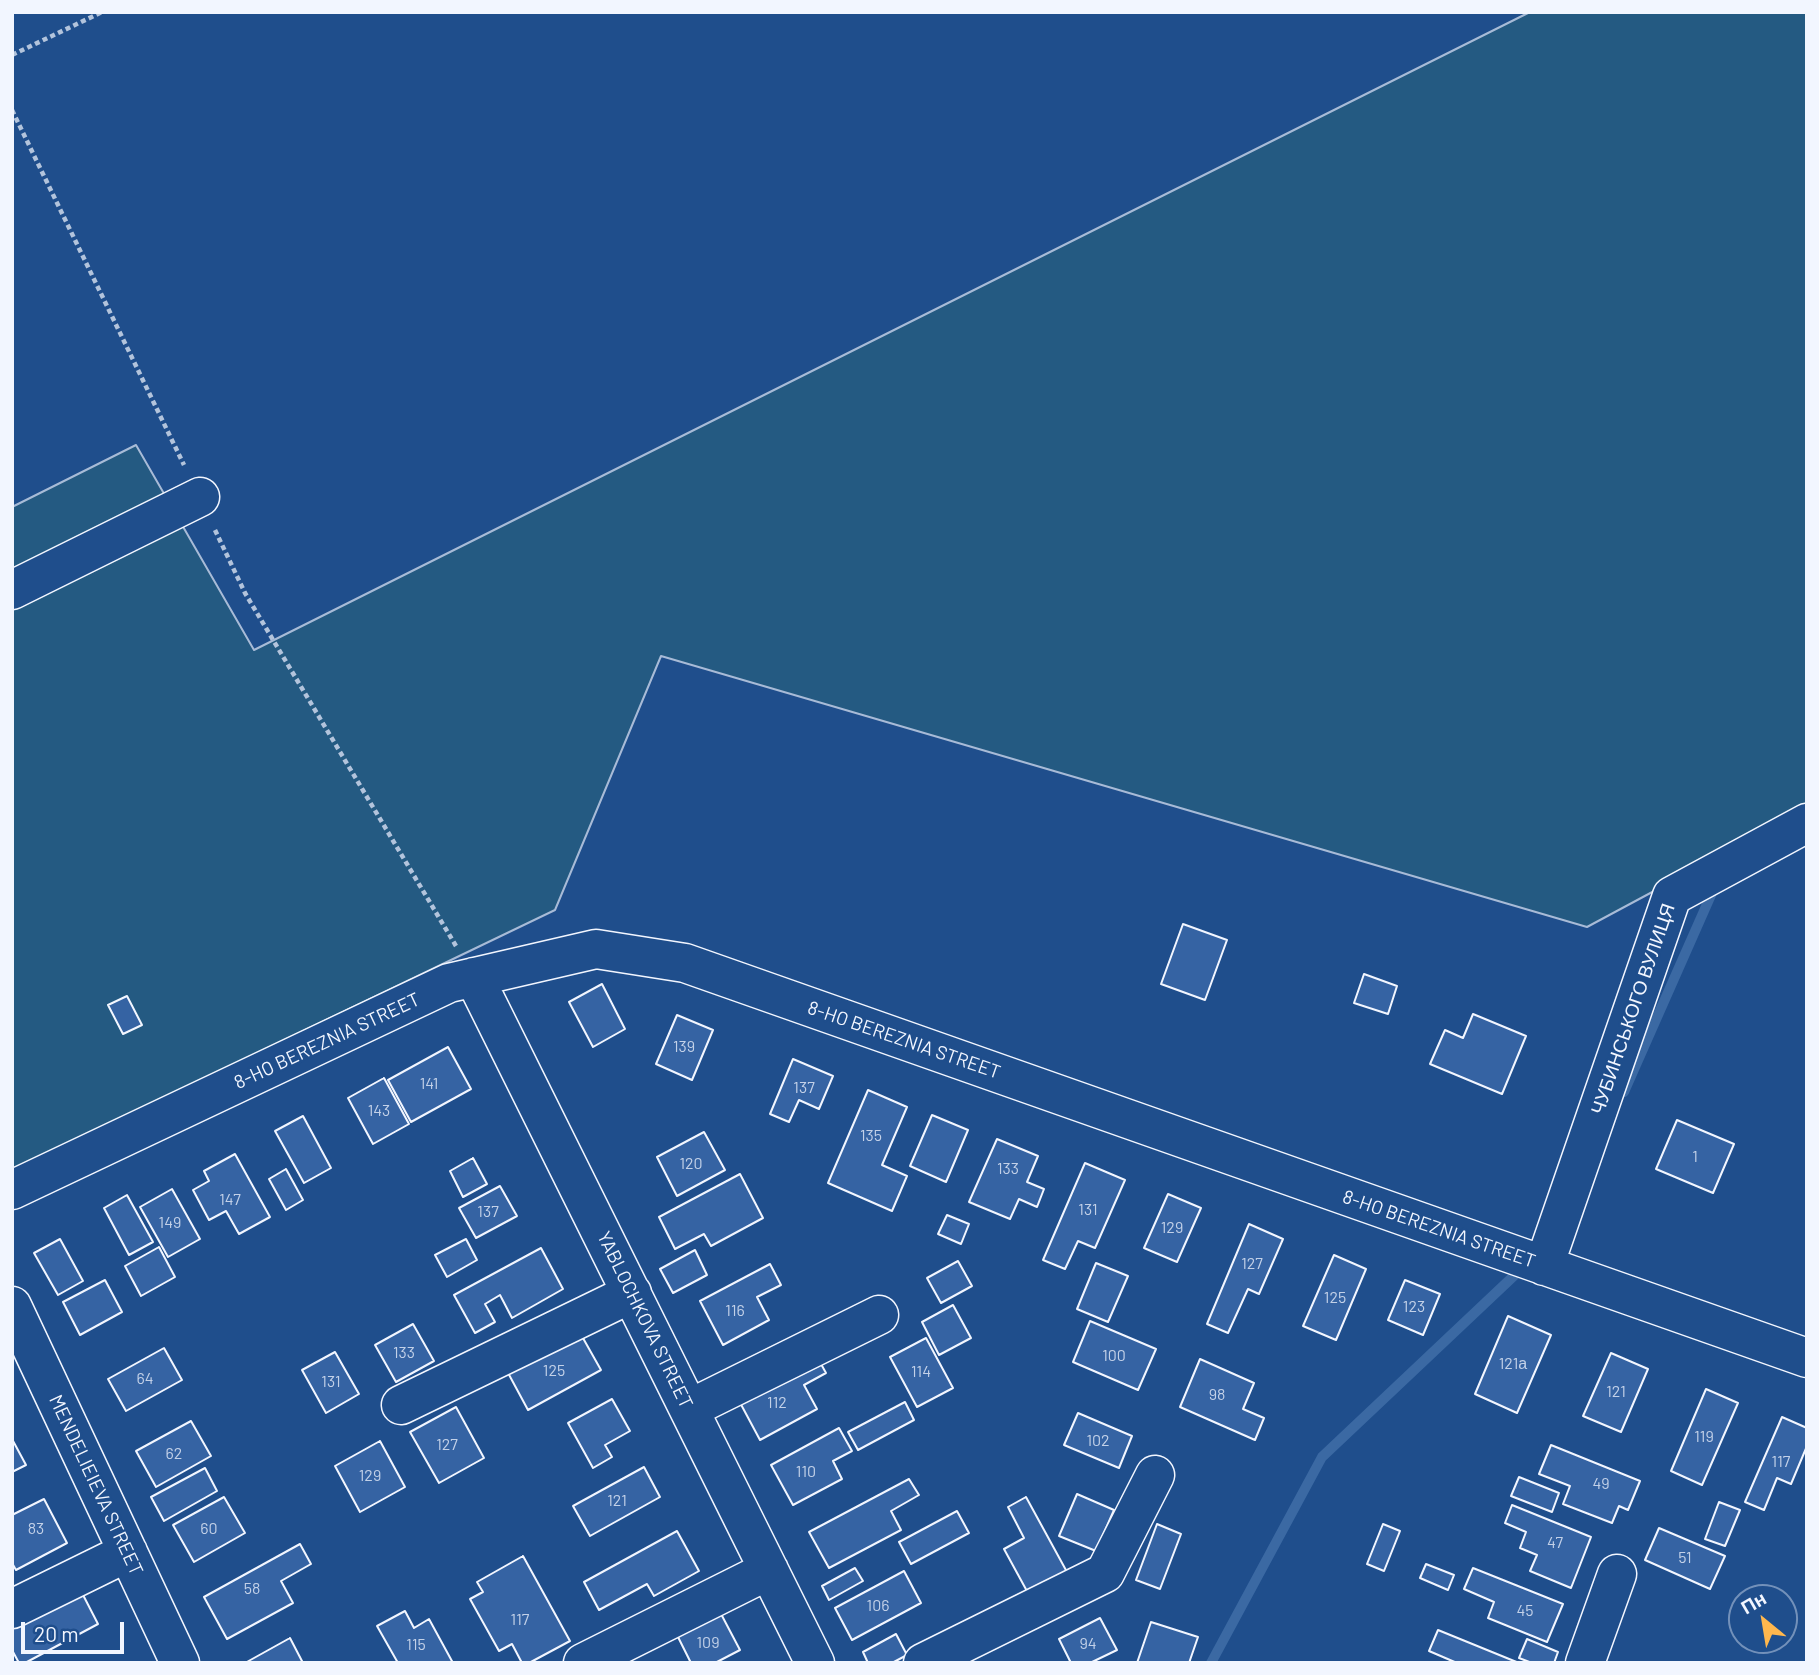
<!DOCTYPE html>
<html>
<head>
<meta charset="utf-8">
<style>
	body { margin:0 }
	#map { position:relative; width:1819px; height:1675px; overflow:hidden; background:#1f4e8c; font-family:Barlow,sans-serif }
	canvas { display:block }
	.frame { position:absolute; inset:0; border:14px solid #f2f6ff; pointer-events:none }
	.north { position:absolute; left:1728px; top:1584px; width:70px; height:70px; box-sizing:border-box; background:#1f4e8c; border:2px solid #7391ba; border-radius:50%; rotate:330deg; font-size:19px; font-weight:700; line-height:28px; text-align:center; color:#f2f6ff }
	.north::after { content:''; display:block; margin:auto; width:24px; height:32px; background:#ffb74d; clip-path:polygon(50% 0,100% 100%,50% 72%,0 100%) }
	.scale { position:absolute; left:21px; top:1622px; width:103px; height:32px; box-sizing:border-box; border:4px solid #f2f6ff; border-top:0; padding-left:9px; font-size:21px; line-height:24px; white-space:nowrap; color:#f2f6ff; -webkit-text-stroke:5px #1f4e8c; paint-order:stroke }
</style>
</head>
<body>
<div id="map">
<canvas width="1819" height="1675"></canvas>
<div class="frame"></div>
<div class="north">Пн</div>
<div class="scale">20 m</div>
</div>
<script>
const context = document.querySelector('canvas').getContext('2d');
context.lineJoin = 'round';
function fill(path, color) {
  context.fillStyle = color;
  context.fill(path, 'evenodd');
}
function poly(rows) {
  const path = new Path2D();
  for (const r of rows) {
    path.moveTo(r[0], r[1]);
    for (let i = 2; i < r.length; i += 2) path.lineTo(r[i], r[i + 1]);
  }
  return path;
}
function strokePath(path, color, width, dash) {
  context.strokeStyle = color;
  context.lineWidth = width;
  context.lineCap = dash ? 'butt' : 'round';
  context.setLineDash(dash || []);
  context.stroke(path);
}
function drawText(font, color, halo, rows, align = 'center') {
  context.font = font + ' Barlow,sans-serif';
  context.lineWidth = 5;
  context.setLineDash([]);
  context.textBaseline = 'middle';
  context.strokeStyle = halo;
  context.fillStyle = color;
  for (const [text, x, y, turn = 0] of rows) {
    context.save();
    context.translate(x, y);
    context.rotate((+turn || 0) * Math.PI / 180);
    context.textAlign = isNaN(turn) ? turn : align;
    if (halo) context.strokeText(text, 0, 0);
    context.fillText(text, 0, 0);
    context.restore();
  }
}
const green = poly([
	[1530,12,1807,12,1807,809,1587,927,661,656,555,910,12,1171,12,507,136,445,254,650,1530,12]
]);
fill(green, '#245a82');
strokePath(green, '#a8bbd7', 2);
strokePath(poly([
	[1624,1092,1715,886],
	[1211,1663,1322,1457,1519,1271]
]), '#3b69a3', 10);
const building = poly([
	[1183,924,1227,940,1205,1000,1161,984,1183,924],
	[1364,974,1397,986,1388,1014,1354,1003,1364,974],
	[602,984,625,1029,593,1047,569,1002,602,984],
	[127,996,142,1025,123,1034,108,1005,127,996],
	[1473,1014,1526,1036,1502,1094,1430,1064,1445,1030,1463,1038,1473,1014],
	[677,1015,713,1030,692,1080,656,1064,677,1015],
	[448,1047,471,1089,411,1122,388,1080,448,1047],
	[793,1059,833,1076,819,1109,799,1100,789,1122,770,1114,793,1059],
	[384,1078,409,1124,373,1144,348,1098,384,1078],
	[868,1090,907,1107,882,1165,907,1176,892,1211,828,1183,868,1090],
	[932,1115,968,1130,946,1182,910,1166,932,1115],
	[303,1116,331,1168,304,1183,275,1131,303,1116],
	[1677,1120,1734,1144,1713,1193,1656,1169,1677,1120],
	[704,1132,725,1170,677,1196,657,1157,704,1132],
	[997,1139,1038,1156,1027,1182,1044,1189,1037,1207,1019,1199,1010,1219,969,1202,997,1139],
	[235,1154,270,1217,239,1234,226,1211,209,1220,193,1190,209,1181,204,1171,235,1154],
	[473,1158,487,1184,463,1197,450,1171,473,1158],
	[1085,1163,1125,1180,1095,1248,1078,1241,1065,1269,1043,1260,1085,1163],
	[286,1169,303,1200,286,1210,269,1179,286,1169],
	[740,1174,763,1218,711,1246,704,1234,675,1249,659,1217,740,1174],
	[500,1186,517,1216,476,1238,459,1208,500,1186],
	[172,1189,200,1239,168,1257,140,1207,172,1189],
	[1168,1194,1201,1208,1177,1262,1144,1248,1168,1194],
	[127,1195,153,1242,129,1255,104,1208,127,1195],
	[947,1215,969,1224,961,1244,938,1234,947,1215],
	[1249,1224,1283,1239,1259,1294,1248,1289,1228,1333,1207,1324,1249,1224],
	[60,1239,83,1281,58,1295,34,1253,60,1239],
	[466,1239,477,1260,447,1277,435,1255,466,1239],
	[159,1247,175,1277,141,1296,125,1266,159,1247],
	[541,1248,563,1289,512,1318,500,1295,485,1304,495,1322,475,1333,454,1295,541,1248],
	[695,1250,707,1275,673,1293,660,1269,695,1250],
	[1334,1255,1366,1269,1336,1340,1303,1326,1334,1255],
	[958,1261,972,1286,941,1303,927,1278,958,1261],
	[1096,1263,1128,1276,1108,1322,1077,1309,1096,1263],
	[770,1264,781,1285,757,1297,769,1320,723,1345,700,1301,770,1264],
	[105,1280,122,1312,80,1335,63,1302,105,1280],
	[1405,1280,1440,1294,1423,1335,1388,1320,1405,1280],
	[953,1305,971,1338,939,1355,922,1322,953,1305],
	[1508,1316,1551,1335,1517,1413,1475,1394,1508,1316],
	[1090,1321,1156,1349,1138,1390,1073,1362,1090,1321],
	[413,1324,434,1361,396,1382,375,1345,413,1324],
	[579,1331,601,1370,528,1410,507,1371,579,1331],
	[926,1338,953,1388,917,1407,890,1357,926,1338],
	[164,1348,182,1380,126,1411,108,1379,164,1348],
	[335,1352,359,1394,326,1413,302,1370,335,1352],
	[1611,1353,1648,1369,1621,1432,1583,1416,1611,1353],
	[816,1355,826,1373,804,1385,817,1409,760,1440,737,1397,816,1355],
	[1200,1359,1254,1383,1243,1409,1264,1418,1255,1440,1180,1407,1200,1359],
	[1706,1389,1738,1403,1702,1485,1671,1471,1706,1389],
	[612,1399,630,1431,605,1445,612,1457,593,1468,568,1423,612,1399],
	[905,1402,914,1420,858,1450,848,1432,905,1402],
	[456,1407,484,1458,439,1483,410,1432,456,1407],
	[1078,1413,1132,1436,1119,1468,1064,1445,1078,1413],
	[1782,1417,1807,1428,1807,1446,1791,1484,1777,1478,1764,1510,1745,1502,1782,1417],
	[191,1421,211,1456,156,1487,136,1451,191,1421],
	[839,1428,852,1451,833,1461,842,1479,793,1505,771,1465,839,1428],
	[12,1439,26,1465,12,1472,12,1439],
	[380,1441,405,1487,360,1512,335,1466,380,1441],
	[1551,1445,1640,1481,1628,1510,1619,1506,1612,1523,1563,1504,1570,1486,1539,1474,1551,1445],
	[644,1467,660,1497,590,1536,573,1506,644,1467],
	[205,1468,217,1491,164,1521,151,1497,205,1468],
	[1519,1477,1559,1493,1552,1512,1511,1496,1519,1477],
	[909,1479,919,1495,891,1511,901,1530,829,1568,809,1532,909,1479],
	[1077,1494,1114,1510,1096,1551,1059,1536,1077,1494],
	[224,1497,245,1533,194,1562,173,1525,224,1497],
	[1026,1497,1067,1572,1028,1593,1004,1549,1024,1538,1008,1507,1026,1497],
	[44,1499,67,1543,16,1570,12,1563,12,1515,44,1499],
	[1719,1502,1740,1510,1725,1546,1705,1539,1719,1502],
	[1512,1505,1591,1537,1571,1588,1530,1571,1537,1555,1520,1548,1526,1532,1505,1523,1512,1505],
	[957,1511,969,1533,911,1564,899,1542,957,1511],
	[1157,1524,1181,1534,1160,1589,1136,1580,1157,1524],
	[1383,1524,1400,1531,1384,1571,1367,1564,1383,1524],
	[1659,1528,1725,1556,1710,1589,1645,1560,1659,1528],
	[677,1531,699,1571,654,1596,647,1584,599,1610,584,1582,677,1531],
	[300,1544,311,1564,281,1581,293,1603,227,1639,204,1597,300,1544],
	[523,1556,570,1641,529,1663,522,1663,512,1644,499,1651,470,1599,483,1592,477,1582,523,1556],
	[1426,1564,1454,1575,1448,1590,1420,1578,1426,1564],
	[855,1568,863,1581,829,1600,822,1586,855,1568],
	[1473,1568,1563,1604,1547,1642,1488,1618,1494,1602,1464,1589,1473,1568],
	[904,1571,921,1603,852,1640,835,1608,904,1571],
	[81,1591,98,1624,25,1663,19,1663,12,1650,12,1627,81,1591],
	[405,1611,414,1628,429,1619,453,1663,398,1663,377,1626,405,1611],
	[720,1612,740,1650,715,1663,691,1663,677,1635,720,1612],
	[1100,1618,1117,1650,1090,1663,1071,1663,1059,1639,1100,1618],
	[1151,1622,1198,1637,1189,1663,1137,1663,1151,1622],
	[1438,1630,1519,1663,1457,1663,1429,1651,1438,1630],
	[896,1634,907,1655,892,1663,868,1663,863,1652,896,1634],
	[290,1638,303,1663,245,1663,290,1638],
	[1527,1639,1558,1652,1554,1663,1532,1663,1519,1658,1527,1639]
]);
fill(building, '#3563a3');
strokePath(building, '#f2f6ff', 2);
const minor = poly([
	[12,590,200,497],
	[474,977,815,1663],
	[12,1190,449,983,596,949,685,963,1807,1358],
	[1544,1266,1672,896,1807,823],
	[12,1306,180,1663],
	[401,1405,632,1293],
	[689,1409,879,1315],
	[12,1609,128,1552],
	[583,1663,769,1570],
	[923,1663,1105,1573,1155,1475],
	[1585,1663,1617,1574]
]);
strokePath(minor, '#f2f6ff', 41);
strokePath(poly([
	[12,55,102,12],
	[12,110,184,465],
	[215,530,245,593,456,946]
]), '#b3c4dc', 4.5, [5, 3.5]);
strokePath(minor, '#1f4e8c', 38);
drawText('16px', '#c3d1e8', null, [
	["139",684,1047],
	["141",429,1084],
	["137",804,1088],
	["143",379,1111],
	["135",871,1136],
	["1",1695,1157],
	["120",691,1164],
	["133",1008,1169],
	["147",230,1200],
	["131",1088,1210],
	["137",488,1212],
	["149",170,1223],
	["129",1172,1228],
	["127",1252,1264],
	["125",1335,1298],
	["123",1414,1307],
	["116",735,1311],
	["133",404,1353],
	["100",1114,1356],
	["121а",1513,1364],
	["125",554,1371],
	["114",921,1372],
	["64",145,1379],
	["131",331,1382],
	["121",1616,1392],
	["98",1217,1395],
	["112",777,1403],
	["119",1704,1437],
	["102",1098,1441],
	["127",447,1445],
	["62",174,1454],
	["117",1781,1462],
	["110",806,1472],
	["129",370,1476],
	["49",1601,1484],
	["121",617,1501],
	["83",36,1529],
	["60",209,1529],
	["47",1555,1543],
	["51",1685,1558],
	["58",252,1589],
	["106",878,1606],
	["45",1525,1611],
	["117",520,1620],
	["109",708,1643],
	["94",1088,1644],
	["115",416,1645]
]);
drawText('19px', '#f2f6ff', '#1f4e8c', [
	["ЧУБИНСЬКОГО ВУЛИЦЯ",1633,1009,-71],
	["8-HO BEREZNIA STREET",904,1040,19],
	["8-HO BEREZNIA STREET",327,1041,-25],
	["8-HO BEREZNIA STREET",1439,1229,19],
	["YABLOCHKOVA STREET",645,1320,64],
	["MENDELIEIEVA STREET",96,1485,65]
]);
</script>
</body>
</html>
